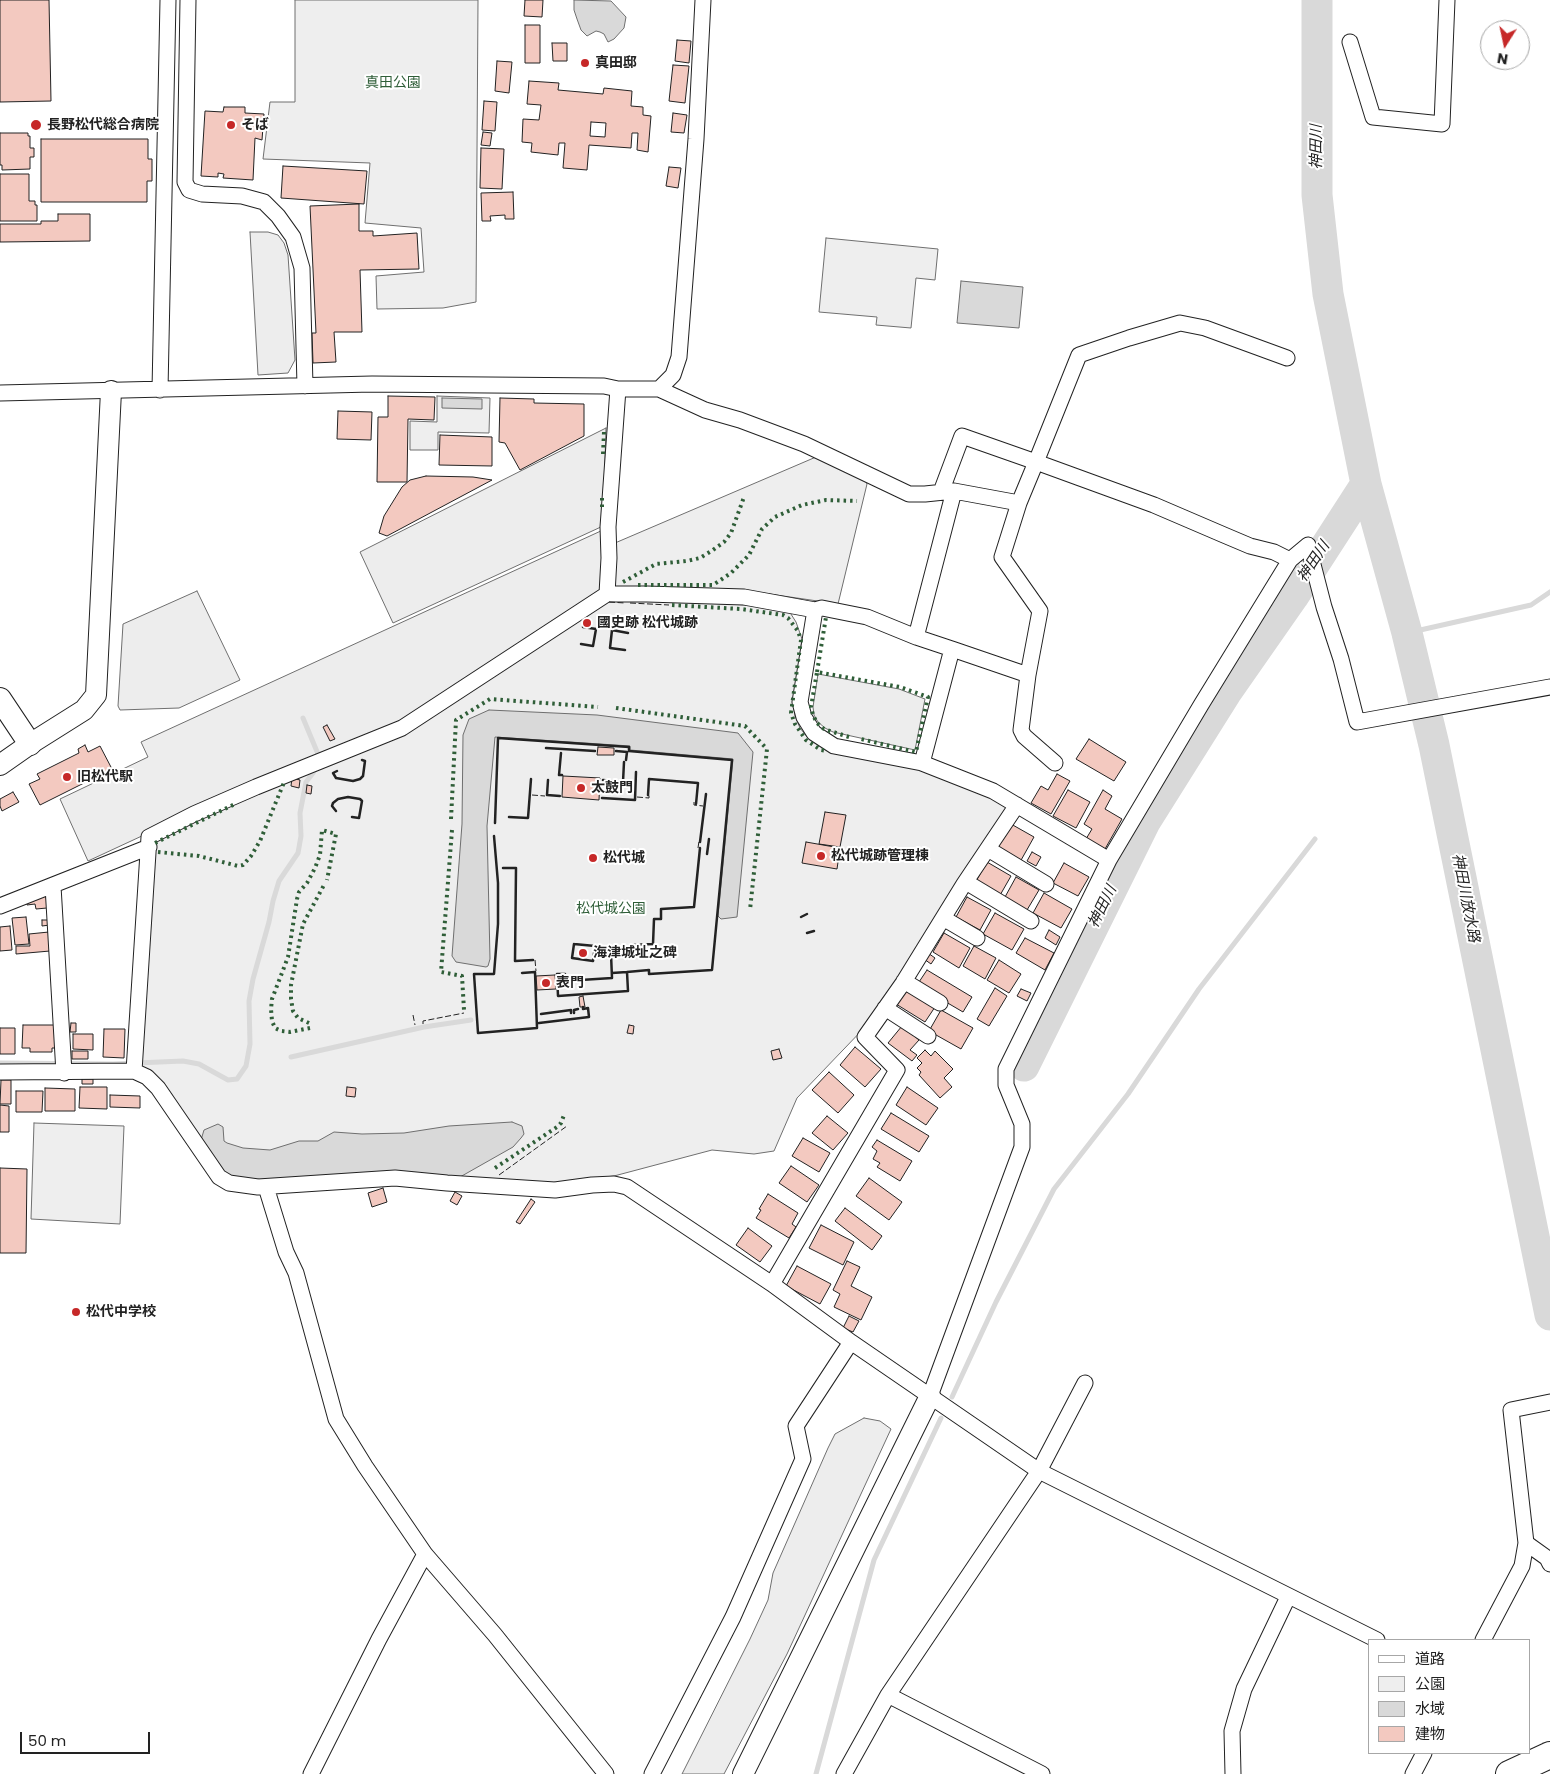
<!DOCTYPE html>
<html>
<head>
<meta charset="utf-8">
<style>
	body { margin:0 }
	#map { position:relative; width:1550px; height:1774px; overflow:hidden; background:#fff; font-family:Poppins,"Noto Sans JP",sans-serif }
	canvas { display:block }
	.legend { position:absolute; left:1368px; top:1639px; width:162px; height:115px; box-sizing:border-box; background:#fff; border:1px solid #a7a7a7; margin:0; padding:6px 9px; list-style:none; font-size:15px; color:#222 }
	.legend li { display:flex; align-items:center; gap:10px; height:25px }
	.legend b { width:25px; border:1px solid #a7a7a7 }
	.north { position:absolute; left:1480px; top:20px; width:50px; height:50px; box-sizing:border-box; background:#fff; border:1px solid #a7a7a7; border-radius:50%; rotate:190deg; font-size:14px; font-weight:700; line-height:20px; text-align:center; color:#222 }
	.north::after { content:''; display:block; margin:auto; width:18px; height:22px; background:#c62828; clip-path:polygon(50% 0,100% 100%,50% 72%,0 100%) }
	.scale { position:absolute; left:20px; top:1732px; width:130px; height:22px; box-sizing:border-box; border:2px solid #222; border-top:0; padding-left:6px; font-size:15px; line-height:18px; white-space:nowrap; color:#222; -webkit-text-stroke:4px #fff; paint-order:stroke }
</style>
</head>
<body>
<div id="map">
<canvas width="1550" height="1774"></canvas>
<ul class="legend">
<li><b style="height:6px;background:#fff"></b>道路</li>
<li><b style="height:14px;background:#eee"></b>公園</li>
<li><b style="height:14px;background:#d9d9d9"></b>水域</li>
<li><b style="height:14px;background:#f3c9c0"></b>建物</li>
</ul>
<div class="north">N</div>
<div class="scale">50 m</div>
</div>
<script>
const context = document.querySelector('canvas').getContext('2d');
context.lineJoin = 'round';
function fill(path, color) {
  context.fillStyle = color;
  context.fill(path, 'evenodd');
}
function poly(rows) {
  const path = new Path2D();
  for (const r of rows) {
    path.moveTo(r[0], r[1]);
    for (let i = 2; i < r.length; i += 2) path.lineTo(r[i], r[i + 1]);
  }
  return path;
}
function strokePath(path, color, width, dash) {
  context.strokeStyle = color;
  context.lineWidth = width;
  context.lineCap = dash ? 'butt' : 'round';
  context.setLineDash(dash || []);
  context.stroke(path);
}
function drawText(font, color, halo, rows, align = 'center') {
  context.font = font + ' Poppins,"Noto Sans JP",sans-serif';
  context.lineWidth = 4;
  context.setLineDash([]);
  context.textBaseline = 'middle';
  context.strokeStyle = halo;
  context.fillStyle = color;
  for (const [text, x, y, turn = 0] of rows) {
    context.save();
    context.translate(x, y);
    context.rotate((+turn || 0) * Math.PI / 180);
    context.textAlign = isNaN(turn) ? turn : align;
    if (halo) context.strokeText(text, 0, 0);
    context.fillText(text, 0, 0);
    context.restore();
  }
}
const green = poly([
	[295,0,478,0,476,302,443,308,377,309,376,276,424,272,421,228,365,223,370,163,263,159,270,102,295,102,295,0],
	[826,238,938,249,935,280,916,278,911,328,876,325,877,317,819,312,826,238],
	[437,396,490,398,489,433,438,432,438,450,410,450,410,421,437,422,437,396],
	[816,457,865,480,867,484,838,604,749,591,613,587,615,543,816,457],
	[608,601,671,601,747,605,789,611,796,622,802,639,793,703,795,716,800,728,808,738,825,748,931,771,1009,804,938,920,866,1026,797,1098,774,1151,754,1154,712,1150,614,1176,554,1183,229,1176,138,1067,153,842,608,601],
	[34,1123,124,1126,120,1224,31,1219,34,1123]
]);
fill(green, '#eee');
strokePath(green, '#6f6f6f', 1);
const parking = poly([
	[250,232,268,232,278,235,284,243,288,255,295,360,288,373,258,375,250,232],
	[606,428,603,526,393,623,360,552,606,428],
	[603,530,601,592,398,725,243,789,88,861,60,799,148,757,141,742,603,530],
	[197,591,240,680,179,708,120,710,118,706,123,624,197,591],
	[818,674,899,689,925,699,915,750,833,732,825,728,818,722,814,715,813,707,818,674],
	[864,1418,880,1421,891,1429,787,1654,724,1774,682,1774,750,1639,768,1600,773,1573,828,1448,835,1434,864,1418]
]);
fill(parking, '#ededed');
strokePath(parking, '#6f6f6f', 1);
const water = poly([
	[574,0,611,1,626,17,624,28,614,39,608,42,604,34,600,32,596,31,587,36,581,30,577,19,574,10,574,0],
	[961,281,1023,287,1019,328,957,323,961,281],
	[442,398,482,399,482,409,442,408,442,398],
	[489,710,597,715,738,733,753,752,737,917,721,919,718,916,733,759,630,750,630,746,495,737,487,826,490,959,488,966,486,967,456,962,452,956,462,824,463,735,469,719,489,710],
	[512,1122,522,1126,524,1134,521,1138,513,1147,460,1177,263,1183,238,1179,224,1172,201,1140,204,1130,218,1124,223,1127,224,1141,227,1143,243,1148,270,1150,299,1141,318,1141,334,1132,362,1134,404,1133,449,1126,512,1122]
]);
fill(water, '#d9d9d9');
strokePath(water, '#6f6f6f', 1);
strokePath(poly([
	[1407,633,1531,605,1550,592],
	[1424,756,1434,745],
	[291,1057,424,1027,471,1020],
	[0,1063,113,1064,183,1061,199,1064,228,1080,237,1079,246,1066,250,1044,249,1001,253,979,269,922,273,901,279,881,298,853,301,836,300,813,306,782,313,773,318,760,318,754,303,718],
	[952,1397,996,1302,1054,1189,1128,1094,1199,989,1315,839],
	[816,1774,874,1560,941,1418]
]), '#d9d9d9', 5);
strokePath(poly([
	[1317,0,1317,195,1328,294,1366,484,1407,633,1434,745,1550,1315],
	[1024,1066,1145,822,1226,693,1293,597,1366,484]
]), '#d9d9d9', 31);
const building = poly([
	[0,0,49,0,51,101,0,102,0,0],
	[525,0,543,0,542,17,524,16,525,0],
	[525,25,540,25,540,63,525,63,525,25],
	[677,40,691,41,689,63,675,61,677,40],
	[552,43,567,43,567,61,553,61,552,43],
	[497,61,512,62,509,93,495,91,497,61],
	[673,65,689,66,685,103,669,101,673,65],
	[529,81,559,83,558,90,603,94,604,88,632,91,631,106,643,107,643,115,651,116,648,152,637,150,638,133,632,133,631,148,589,145,587,170,563,168,565,143,559,143,558,155,531,152,532,143,522,142,523,119,539,120,541,105,527,104,529,81],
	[591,122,606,123,605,137,590,136,591,122],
	[484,101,497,102,495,131,482,130,484,101],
	[224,107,245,107,245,113,264,114,262,140,255,138,253,180,223,178,224,174,218,173,218,177,201,176,205,111,223,112,224,107],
	[673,113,687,115,684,133,671,132,673,113],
	[483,132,492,133,490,146,481,145,483,132],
	[0,133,28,133,28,136,30,136,30,148,34,148,34,157,30,157,30,169,2,170,2,165,0,165,0,133],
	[41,139,148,139,148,159,152,159,152,181,147,181,147,202,41,202,41,139],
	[481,148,504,149,502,189,480,188,481,148],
	[283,166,367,171,364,204,281,198,283,166],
	[669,167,681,168,678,188,666,186,669,167],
	[0,174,29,174,29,201,35,201,35,205,37,205,37,221,0,221,0,174],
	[513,192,514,219,505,219,505,215,490,216,491,221,482,221,481,193,513,192],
	[359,204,359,231,373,231,373,236,417,233,419,269,360,270,362,332,334,332,336,362,313,363,312,333,316,333,310,206,359,204],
	[58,214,90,214,90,241,0,242,0,224,41,224,41,221,58,221,58,214],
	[388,396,435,397,434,420,408,419,407,482,377,482,378,417,388,417,388,396],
	[500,398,534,399,534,403,584,404,584,436,520,470,505,443,499,442,500,398],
	[338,411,372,412,371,440,337,439,338,411],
	[440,435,492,437,492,466,439,465,440,435],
	[426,476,473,477,492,480,387,536,379,533,384,516,402,487,410,480,426,476],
	[327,725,335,739,330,741,323,727,327,725],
	[1089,739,1126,762,1114,781,1076,759,1089,739],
	[85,745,88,752,100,746,112,769,40,805,29,784,40,779,37,774,79,753,78,749,85,745],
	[598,747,614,748,614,755,597,755,598,747],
	[1057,774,1070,781,1051,814,1031,803,1041,786,1048,790,1057,774],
	[563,776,600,778,599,800,562,797,563,776],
	[292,778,300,780,299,788,291,786,292,778],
	[307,785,312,786,311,794,306,793,307,785],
	[1068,790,1090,802,1076,828,1053,816,1068,790],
	[1103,790,1112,796,1105,809,1122,819,1105,849,1086,839,1092,829,1084,824,1103,790],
	[13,792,19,802,2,811,0,806,0,799,13,792],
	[825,812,846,815,840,847,819,844,825,812],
	[1011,824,1034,837,1020,862,996,849,1011,824],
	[806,842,840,848,837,869,802,863,806,842],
	[1032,852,1041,857,1036,866,1027,861,1032,852],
	[987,862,1011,876,999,897,975,883,987,862],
	[1064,863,1089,877,1078,896,1053,883,1064,863],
	[1016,877,1039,890,1027,910,1005,897,1016,877],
	[46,893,47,908,36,909,35,904,27,905,26,895,46,893],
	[1044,893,1072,909,1061,928,1033,913,1044,893],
	[967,897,991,910,980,930,956,917,967,897],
	[995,913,1024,929,1012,950,983,934,995,913],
	[26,917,29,944,15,945,12,918,26,917],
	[42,920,49,920,50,925,42,926,42,920],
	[10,926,12,950,0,951,0,927,10,926],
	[1049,930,1060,937,1056,945,1045,938,1049,930],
	[49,932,50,951,16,954,16,946,30,946,29,934,49,932],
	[944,933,970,948,959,968,933,952,944,933],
	[1025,938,1054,953,1045,970,1016,953,1025,938],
	[974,946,996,958,985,979,963,966,974,946],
	[928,953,935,958,931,964,924,959,928,953],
	[999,960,1021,974,1009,993,987,980,999,960],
	[927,970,972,997,963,1012,917,985,927,970],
	[555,975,556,989,537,990,536,976,555,975],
	[906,988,935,1007,925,1022,896,1004,906,988],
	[995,988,1007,996,989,1026,977,1019,995,988],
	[1021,989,1031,993,1027,1001,1017,996,1021,989],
	[583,996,585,1007,580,1007,579,997,583,996],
	[941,1010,973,1028,961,1049,929,1031,941,1010],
	[71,1023,76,1023,76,1032,70,1032,71,1023],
	[23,1025,57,1025,57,1048,52,1048,52,1052,30,1052,30,1048,22,1048,23,1025],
	[629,1025,634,1026,633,1034,627,1033,629,1025],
	[902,1026,919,1040,910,1050,917,1055,912,1061,888,1043,902,1026],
	[0,1028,15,1028,15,1054,0,1054,0,1028],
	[104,1029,125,1029,124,1058,103,1057,104,1029],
	[73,1034,93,1034,93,1050,73,1049,73,1034],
	[855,1047,881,1069,865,1087,840,1065,855,1047],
	[779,1049,782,1058,773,1060,771,1051,779,1049],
	[925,1050,931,1056,935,1051,953,1069,944,1078,952,1087,940,1098,919,1075,921,1072,917,1068,922,1063,917,1058,925,1050],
	[72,1051,88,1051,88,1059,72,1059,72,1051],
	[829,1072,854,1095,838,1113,812,1090,829,1072],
	[82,1079,93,1079,93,1084,82,1084,82,1079],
	[1,1080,11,1080,11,1104,0,1104,1,1080],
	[80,1087,107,1087,107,1109,79,1108,80,1087],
	[347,1087,356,1088,355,1097,346,1096,347,1087],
	[907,1087,938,1108,926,1125,896,1105,907,1087],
	[45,1088,75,1089,75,1111,45,1111,45,1088],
	[16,1091,43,1091,42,1112,16,1112,16,1091],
	[110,1095,140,1096,140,1108,110,1107,110,1095],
	[0,1105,9,1106,9,1132,0,1132,0,1105],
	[891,1113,929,1136,919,1152,881,1129,891,1113],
	[827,1116,848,1133,833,1150,812,1133,827,1116],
	[803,1138,830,1153,819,1172,792,1156,803,1138],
	[877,1140,912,1161,900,1181,877,1167,880,1163,873,1159,877,1151,872,1147,877,1140],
	[791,1166,819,1185,807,1202,779,1183,791,1166],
	[0,1168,27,1169,26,1253,0,1253,0,1168],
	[869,1178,902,1202,889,1220,856,1196,869,1178],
	[383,1188,387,1202,372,1207,368,1193,383,1188],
	[455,1192,462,1196,457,1205,450,1201,455,1192],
	[768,1194,798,1213,792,1224,796,1227,789,1238,756,1218,761,1210,759,1209,768,1194],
	[531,1199,535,1202,520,1224,516,1222,531,1199],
	[845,1208,882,1236,872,1250,835,1221,845,1208],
	[821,1225,854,1242,843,1265,809,1248,821,1225],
	[748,1228,772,1246,760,1262,736,1245,748,1228],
	[847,1261,860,1267,851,1286,872,1297,861,1320,834,1307,840,1294,833,1290,847,1261],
	[797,1266,831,1284,820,1304,786,1286,797,1266],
	[849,1316,859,1321,853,1332,843,1328,849,1316]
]);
fill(building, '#f3c9c0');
strokePath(building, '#222', 1);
const minor = poly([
	[188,0,185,182,189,190,202,194,242,196,264,202,278,216,293,237,302,268,305,386],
	[1350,42,1373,117,1442,124,1447,0],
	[659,389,673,375,679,357,696,139,703,0],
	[160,390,168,0],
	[0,393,372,384,604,386,618,389,659,389,705,410,740,420,804,444,909,494,925,494,954,491,1019,503,1036,462,1154,505,1224,535,1250,546,1274,552,1290,560,1308,545,1324,607,1341,659,1357,722,1550,687],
	[941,492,962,436,1036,462,1079,355,1129,338,1180,323,1205,328,1287,358],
	[607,594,609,558,608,527,618,389],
	[815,610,822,608,867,617,916,637],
	[952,649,1028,675,1040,611,1002,557,1019,503],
	[1028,675,1021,730,1024,736,1055,763],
	[922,763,952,649,916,637,954,491],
	[988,849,1046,884],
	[966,882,1031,921],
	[53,886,64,1073],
	[0,906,149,847],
	[943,918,977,938],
	[904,981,940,1003],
	[885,1008,928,1036],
	[134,1071,149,837,194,814,256,787,402,728,607,594,647,594,744,597,815,610,800,702,804,717,814,733,834,746,922,763,993,791,1109,860],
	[0,1072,134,1071,147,1077,158,1088,219,1177,229,1183,258,1187,395,1178,447,1183,555,1190,592,1185,614,1184,627,1187,772,1284,851,1342,796,1426,803,1459,733,1617,652,1774],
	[266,1187,286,1252,296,1273,336,1419,365,1466,425,1554,495,1635,606,1774],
	[772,1284,897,1070,865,1037,903,983,964,884,1017,805],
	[851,1342,1039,1471,1377,1640],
	[930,1396,1022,1147,1022,1124,1006,1085,1006,1069,1109,860,1201,705,1290,560],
	[1526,1543,1547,1558,1550,1564],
	[1483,1640,1522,1566,1526,1543,1511,1410,1550,1402],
	[888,1695,1042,1774],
	[311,1774,379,1639,425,1554],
	[844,1774,888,1695,1039,1471,1085,1383],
	[1233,1774,1232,1731,1244,1689,1288,1597],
	[1413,1774,1424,1753]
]);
const tertiary = poly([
	[0,765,30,744,84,710,96,695,111,391],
	[743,1774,930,1396]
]);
const secondary = poly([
	[0,699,30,744]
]);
const trunk = poly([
	[1509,1774,1550,1755]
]);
strokePath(minor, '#222', 17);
strokePath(tertiary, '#222', 22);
strokePath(secondary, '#222', 24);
strokePath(trunk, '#222', 28);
strokePath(minor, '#fff', 15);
strokePath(tertiary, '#fff', 20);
strokePath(secondary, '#fff', 22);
strokePath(trunk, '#fff', 26);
strokePath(poly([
	[603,454,604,432],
	[602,507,602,498],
	[623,582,656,564,687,561,700,558,713,550,724,542,731,533,744,497],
	[638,585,713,585,731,573,749,555,762,529,775,517,802,505,826,500,857,501],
	[672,605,741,609,783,615,788,618,798,631,801,640,791,713,795,724,806,740,821,750,827,751],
	[817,672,826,617],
	[616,708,745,726,767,749,750,910],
	[849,737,824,729,817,723,813,715,811,707,817,672,900,687,928,697,916,752,861,739],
	[451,819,456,720,490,699,598,707],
	[452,830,441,972,462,976,464,1010],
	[155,843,235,804],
	[158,852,199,856,238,866,243,865,251,856,260,841,285,780],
	[309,1023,298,1018,293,1011,291,999,291,985,303,924,324,885],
	[310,1028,290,1032,281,1031,275,1028,272,1021,271,1009,272,999,288,957,297,899,299,892,307,883,315,868,320,855,322,830,336,834,327,880],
	[495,1168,557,1127,561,1123,564,1115]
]), '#2f5e38', 4, [2.5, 4]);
strokePath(poly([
	[609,602,625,603],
	[630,603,669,605],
	[532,795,545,796],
	[637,797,649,798,649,794],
	[694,802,694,805,703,806],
	[698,848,699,841],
	[614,947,614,952],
	[535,960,536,971],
	[413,1015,415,1025],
	[423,1024,423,1021,464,1013],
	[499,1175,567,1126]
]), '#222', 1, [6, 2.5]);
strokePath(poly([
	[581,644,593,646,596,629,583,627],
	[625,650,610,648,612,630,628,633],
	[546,748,595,751],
	[616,751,627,752,626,760],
	[561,753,559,775,562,775],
	[337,771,333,773,336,778,353,781,360,779,363,776,365,761,362,760],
	[548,780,547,795,560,796],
	[603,780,623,782,624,762],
	[648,795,649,779,698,783,696,804],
	[602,798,635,800,636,772],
	[336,811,332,806,333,803,338,799,348,797,360,799,362,801,359,818,352,817],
	[509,817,528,818,531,779],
	[495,823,498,738,629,747,629,751,732,760,712,970,649,974,649,970,627,972,628,991,558,996,557,974,565,974,565,981,612,978,611,954,633,953],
	[494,836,498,883,498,924,494,974,474,974,478,1033,537,1028,535,972,522,973],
	[700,842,706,794],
	[707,854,709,839],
	[503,868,516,868,515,961,533,960],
	[801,917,807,914],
	[807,933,814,931],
	[574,944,595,946,593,961,572,958,574,944],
	[630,945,653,944,654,919,661,919,661,909,694,907,700,848],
	[612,973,627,972],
	[574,1013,574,1010,578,1009],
	[541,1014,571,1010,571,1013],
	[539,1023,589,1017,588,1008,583,1009,583,1007]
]), '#222', 2.5);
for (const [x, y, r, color] of [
	[585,63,5,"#c62828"],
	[36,125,6,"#c62828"],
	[231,125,5,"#c62828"],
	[587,623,5,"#c62828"],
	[67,777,5,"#c62828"],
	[581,788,5,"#c62828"],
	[821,856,5,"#c62828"],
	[593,858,5,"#c62828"],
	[583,953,5,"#c62828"],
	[546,983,5,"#c62828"],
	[76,1312,5,"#c62828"]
]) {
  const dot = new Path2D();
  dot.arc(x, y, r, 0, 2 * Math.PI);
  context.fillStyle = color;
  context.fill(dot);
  strokePath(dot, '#fff', 2);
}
drawText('bold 14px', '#222', '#fff', [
	["真田邸",595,63],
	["長野松代総合病院",47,125],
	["そば",241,125],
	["國史跡 松代城跡",597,623],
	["旧松代駅",77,777],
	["太鼓門",591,788],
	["松代城跡管理棟",831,856],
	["松代城",603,858],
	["海津城址之碑",593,953],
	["表門",556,983],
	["松代中学校",86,1312]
], 'left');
drawText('14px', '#2f5e38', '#fff', [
	["真田公園",393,83],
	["松代城公園",611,909]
]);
drawText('italic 15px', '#222', '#fff', [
	["神田川",1317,147,-90],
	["神田川",1314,562,-56],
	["神田川放水路",1465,898,79],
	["神田川",1103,907,-64]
]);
</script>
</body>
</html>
